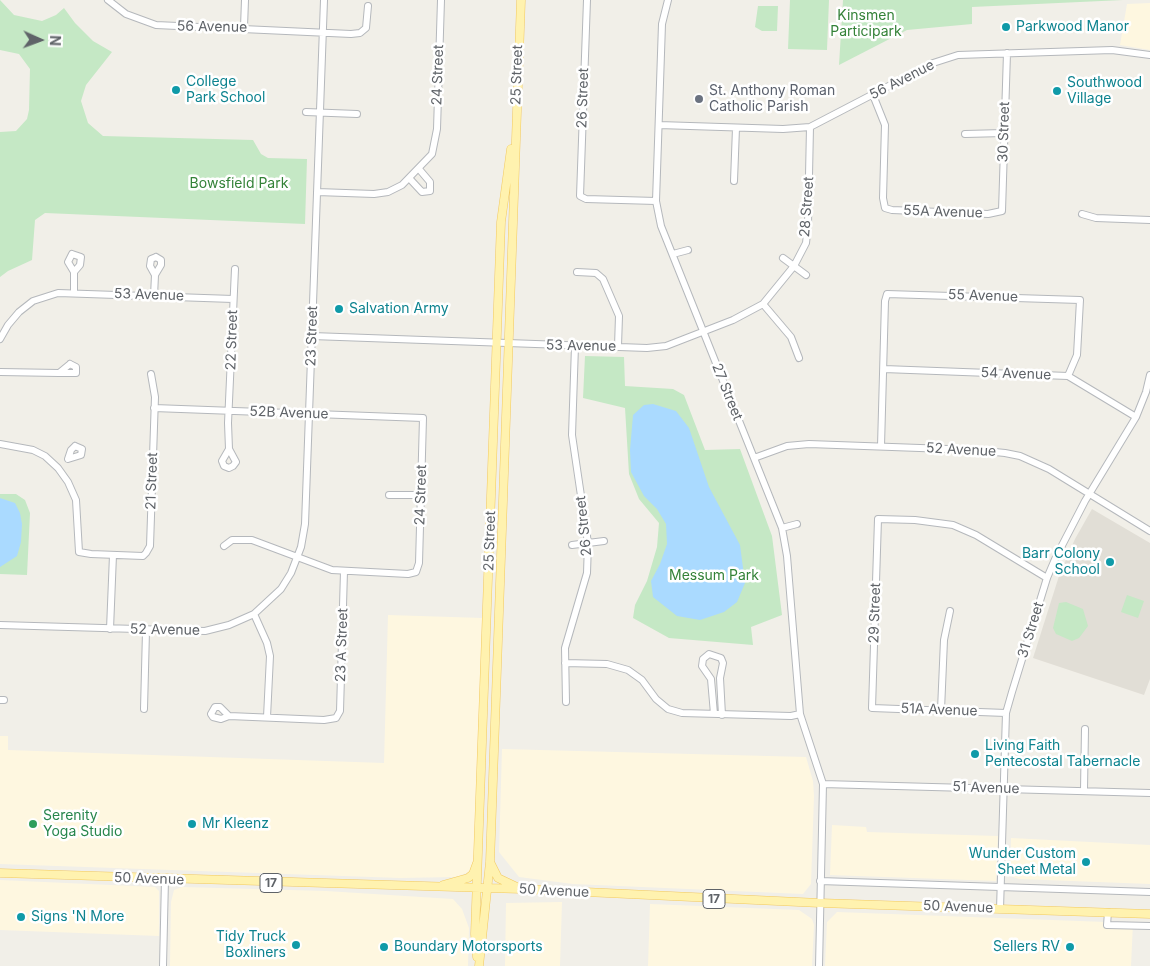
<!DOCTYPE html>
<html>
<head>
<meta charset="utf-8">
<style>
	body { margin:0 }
	#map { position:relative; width:1150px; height:966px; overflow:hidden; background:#f1efe8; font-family:Inter,sans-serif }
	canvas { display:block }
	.north { position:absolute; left:15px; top:15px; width:50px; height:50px; -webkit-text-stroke:4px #fff; paint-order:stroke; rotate:92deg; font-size:14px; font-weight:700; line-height:20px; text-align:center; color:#5f6368 }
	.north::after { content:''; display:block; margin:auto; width:18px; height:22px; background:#5f6368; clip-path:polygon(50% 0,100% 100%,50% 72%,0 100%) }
</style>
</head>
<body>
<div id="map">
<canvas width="1150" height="966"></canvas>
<div class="north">N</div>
</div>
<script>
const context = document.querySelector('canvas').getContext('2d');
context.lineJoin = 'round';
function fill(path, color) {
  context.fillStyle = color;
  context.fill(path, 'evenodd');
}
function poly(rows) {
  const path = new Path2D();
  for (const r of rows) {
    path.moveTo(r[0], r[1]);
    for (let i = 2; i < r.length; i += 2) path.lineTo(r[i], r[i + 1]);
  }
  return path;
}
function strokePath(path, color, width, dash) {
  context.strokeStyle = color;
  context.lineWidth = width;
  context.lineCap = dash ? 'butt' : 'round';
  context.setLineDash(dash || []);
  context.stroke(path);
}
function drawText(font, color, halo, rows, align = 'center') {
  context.font = font + ' Inter,sans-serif';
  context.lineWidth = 5;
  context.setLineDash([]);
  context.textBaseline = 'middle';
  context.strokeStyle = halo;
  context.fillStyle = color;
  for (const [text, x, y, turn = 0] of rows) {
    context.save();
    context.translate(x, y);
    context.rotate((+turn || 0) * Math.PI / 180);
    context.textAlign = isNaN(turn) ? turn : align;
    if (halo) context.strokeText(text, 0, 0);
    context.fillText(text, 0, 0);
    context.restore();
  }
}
fill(poly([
	[1150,3,1150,50,1120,45,1127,4],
	[388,615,483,618,474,854,472,868,469,872,456,877,400,878,0,864,0,736,8,736,8,750,384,763],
	[502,749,806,757,813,781,814,796,811,884,803,894,573,884,519,877,499,852],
	[832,825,866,827,867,832,998,836,996,881,830,875],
	[1011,838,1150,845,1150,884,1019,879,1010,876],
	[0,880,155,887,159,891,159,936,0,930],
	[182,887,326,891,453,899,462,909,469,928,468,966,170,966,171,902,174,890],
	[562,902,560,966,505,966,506,903],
	[650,904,799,910,812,919,814,925,812,966,648,966],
	[837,912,1133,923,1131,966,825,966,827,922]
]), '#fef7e0');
fill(poly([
	[1092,509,1150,543,1150,679,1144,695,1033,658,1059,576,1075,539]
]), '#e1ded6');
fill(poly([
	[0,0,14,15,42,21,56,15,64,8,75,23,93,41,112,52,86,85,81,101,88,123,103,136,253,140,261,154,268,158,307,159,305,224,45,213,35,220,32,260,8,271,0,277,0,132,16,131,27,119,29,110,30,69,19,54,0,50],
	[790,0,829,0,827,50,788,49],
	[843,0,1123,0,972,7,972,24,907,30,839,65],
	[758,6,778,6,777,31,762,31,755,27],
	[585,356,624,357,625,386,673,389,684,395,705,450,740,449,772,536,782,615,751,627,753,645,669,638,633,618,635,605,647,581,657,547,659,523,639,499,629,474,625,408,583,398],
	[0,494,16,494,25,500,30,513,27,575,0,574],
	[1127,595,1144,601,1138,618,1121,612],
	[1066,602,1083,609,1088,626,1079,638,1072,641,1056,634,1053,628,1059,603]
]), '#c5e8c5');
fill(poly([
	[653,404,676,411,689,428,709,487,740,545,745,583,737,602,724,612,700,620,677,616,653,597,651,581,660,564,667,544,666,524,657,509,644,496,631,472,630,450,633,415,644,405],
	[0,498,15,503,20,513,22,524,21,542,17,556,0,567]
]), '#aadaff');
const minor = poly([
	[108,0,126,14,156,25,351,34,360,33,366,28,368,6],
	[587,0,580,196,586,199,656,201],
	[668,0,662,24,656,201,661,226,782,528,787,556,800,714,823,784,819,966],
	[244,27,245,0],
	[873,95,885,125,883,198,885,208,892,210,988,214,1002,211,1007,53],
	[306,112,357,114],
	[659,125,783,129,810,127,933,63,958,55,1112,50,1150,55],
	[965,134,1004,133],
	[409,178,422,192,430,191,430,182,419,169],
	[734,181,736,128],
	[317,192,374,194,388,192,402,185,432,154,437,129,441,0],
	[1082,214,1096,218,1150,220],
	[72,254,81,257,80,265,74,272,68,262,72,254],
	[673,254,688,250],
	[156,257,161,260,161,265,155,275,150,266,151,259,156,257],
	[783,258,806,275],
	[577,272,596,273,603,279,619,316,618,346],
	[74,292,74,272],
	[154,296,155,275],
	[763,304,791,337,799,358],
	[312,336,647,348,666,346,733,320,763,304,794,266,806,243,808,224,810,127],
	[0,339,8,325,19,312,33,301,58,293,233,299],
	[70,364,76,367,76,373,59,373,70,364],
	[884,369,1068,376,1136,417],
	[0,372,59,373],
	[154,408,423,418,419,563,416,572,408,574,332,570,252,540,232,540,224,546],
	[0,444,33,450,45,456,58,468,68,482,76,500,79,552,91,554,143,556,146,553,150,546,155,397,151,374],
	[75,446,82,449,81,455,68,459,71,450,75,446],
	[881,446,885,301,887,294,1080,300,1077,355,1068,376],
	[229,449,228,423,235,269],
	[229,449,236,462,233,466,229,468,224,466,222,461,229,449],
	[754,458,787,446,809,444,975,450,1005,453,1020,456,1049,469,1150,531],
	[389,495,420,495],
	[782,528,797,524],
	[572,545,604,541],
	[254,614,267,643,270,656,267,717],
	[0,625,205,631,229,625,254,614,281,589,291,573,301,547,305,524,324,0],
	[110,629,113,555],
	[565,663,607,664,628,670,642,680,656,699,668,709,682,713,791,716,800,714],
	[0,700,4,700],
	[566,702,565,648,587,573,588,543,572,435,575,346],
	[144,709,146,631],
	[941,710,944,640,950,611],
	[1006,713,872,708,878,519,915,520,953,525,976,535,1047,578],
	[714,714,711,679,702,666,703,659,709,654,721,658,723,663,720,678,722,715],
	[229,716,220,707,215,707,211,714,213,717,221,719,229,716,324,720,336,718,340,711,344,571],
	[823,784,1150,793],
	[1084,790,1085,729],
	[820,881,1150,892],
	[1000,909,1006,713,1012,692,1047,578,1056,557,1085,501,1136,417,1146,392,1150,375],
	[1108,912,1107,925,1150,926],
	[163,966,165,879]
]);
const major = poly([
	[490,862,498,878,517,887],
	[0,873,521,889,820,903,1150,914],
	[443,885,468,878,473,874,477,863],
	[477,957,475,934,501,222,511,149],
	[479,966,490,862,521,0]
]);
strokePath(minor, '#b5b8bc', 8);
strokePath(major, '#f2c960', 9);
strokePath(minor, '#fff', 6);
strokePath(major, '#fff2af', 8);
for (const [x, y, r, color] of [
	[1006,27,5,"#0f9aa8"],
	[176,90,5,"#0f9aa8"],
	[1057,91,5,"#0f9aa8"],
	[699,99,5,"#6b7280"],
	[339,309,5,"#0f9aa8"],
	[1110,562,5,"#0f9aa8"],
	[975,754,5,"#0f9aa8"],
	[33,824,5,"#2e9e5b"],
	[192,824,5,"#0f9aa8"],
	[1086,862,5,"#0f9aa8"],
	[21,917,5,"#0f9aa8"],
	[296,945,5,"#0f9aa8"],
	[384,947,5,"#0f9aa8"],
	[1070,947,5,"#0f9aa8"]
]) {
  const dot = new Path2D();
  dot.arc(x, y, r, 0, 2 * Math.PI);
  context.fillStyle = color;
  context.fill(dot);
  strokePath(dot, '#fff', 2);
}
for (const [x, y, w] of [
	[271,883,22],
	[714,899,22]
]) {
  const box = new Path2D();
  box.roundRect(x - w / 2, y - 9.5, w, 19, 4);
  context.fillStyle = '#fff';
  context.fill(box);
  strokePath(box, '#5f6368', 1);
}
drawText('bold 12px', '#5f6368', null, [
	["17",271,883],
	["17",714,899]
]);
drawText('14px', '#348238', '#fff', [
	["Kinsmen",866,16],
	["Participark",866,32],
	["Bowsfield Park",239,184],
	["Messum Park",714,576]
]);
drawText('14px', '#5f6368', '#fff', [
	["56 Avenue",212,27,1],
	["24 Street",438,75,-88],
	["25 Street",517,75,-88],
	["56 Avenue",902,80,-27],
	["26 Street",583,98,-88],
	["30 Street",1004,132,-88],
	["28 Street",807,207,-86],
	["55A Avenue",943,212,2],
	["53 Avenue",149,295,2],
	["55 Avenue",983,296,2],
	["23 Street",312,336,-88],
	["22 Street",232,340,-88],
	["53 Avenue",581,346,1],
	["54 Avenue",1016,374,2],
	["27 Street",727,392,68],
	["52B Avenue",289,413,2],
	["52 Avenue",961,450,3],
	["21 Street",152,481,-88],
	["24 Street",421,495,-88],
	["26 Street",584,526,-96],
	["25 Street",490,541,-88],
	["29 Street",875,613,-88],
	["52 Avenue",165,630,1],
	["31 Street",1031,630,-73],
	["23 A Street",342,645,-88],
	["51A Avenue",939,710,2],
	["51 Avenue",986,788,2],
	["50 Avenue",149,879,2],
	["50 Avenue",554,891,3],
	["50 Avenue",958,907,2]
]);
drawText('14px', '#0d838f', '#fff', [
	["Parkwood Manor",1016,27],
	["College",186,82],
	["Park School",186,98],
	["Southwood",1067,83],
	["Village",1067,99],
	["Salvation Army",349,309],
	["Barr Colony",1100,554,"right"],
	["School",1100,570,"right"],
	["Living Faith",985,746],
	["Pentecostal Tabernacle",985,762],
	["Mr Kleenz",202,824],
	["Wunder Custom",1076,854,"right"],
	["Sheet Metal",1076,870,"right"],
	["Signs 'N More",31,917],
	["Tidy Truck",286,937,"right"],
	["Boxliners",286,953,"right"],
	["Boundary Motorsports",394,947],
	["Sellers RV",1060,947,"right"]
], 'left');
drawText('14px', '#5b616d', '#fff', [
	["St. Anthony Roman",709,91],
	["Catholic Parish",709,107]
], 'left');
drawText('14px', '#27864d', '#fff', [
	["Serenity",43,816],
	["Yoga Studio",43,832]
], 'left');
</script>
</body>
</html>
